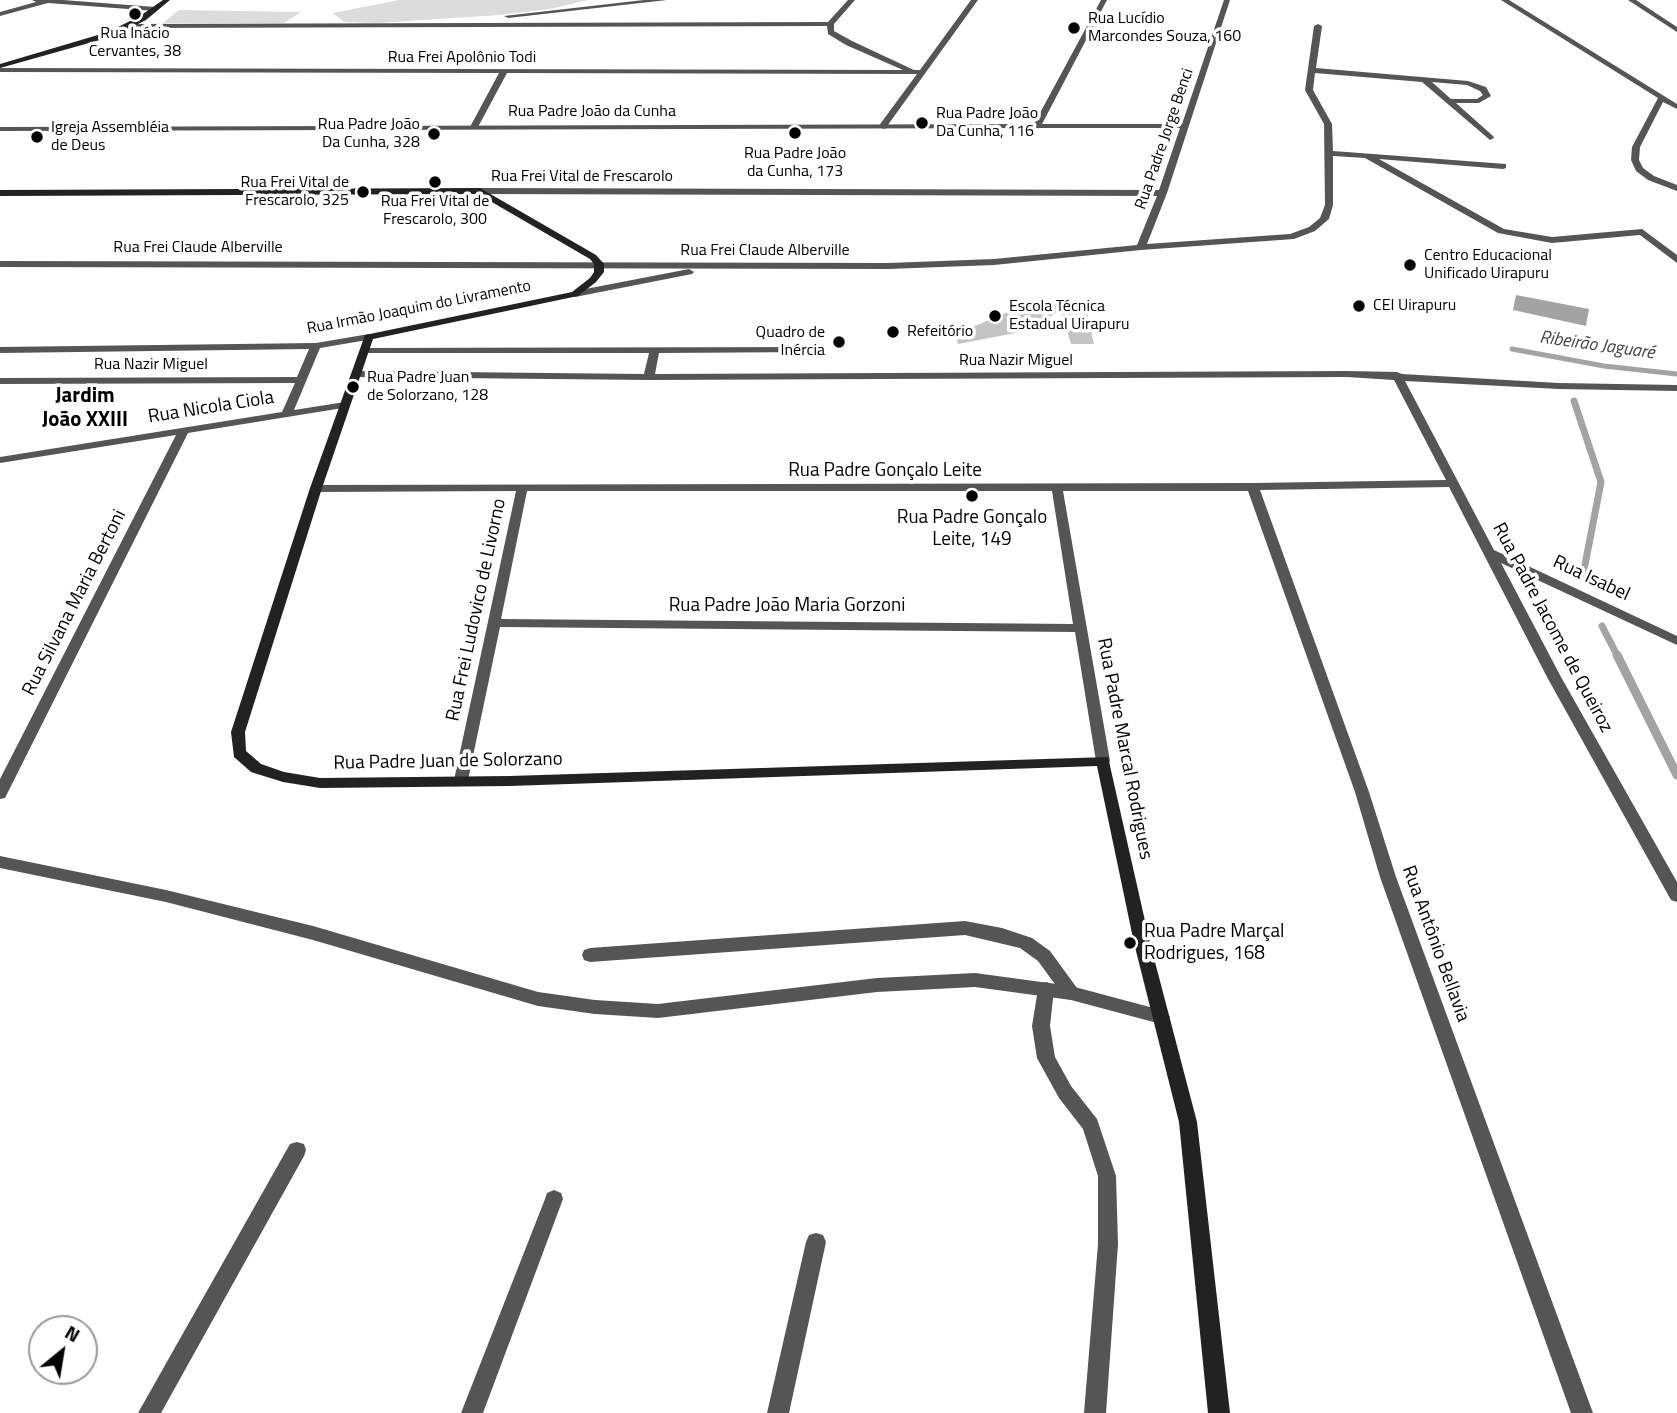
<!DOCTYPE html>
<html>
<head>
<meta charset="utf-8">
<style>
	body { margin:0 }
	#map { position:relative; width:1677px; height:1413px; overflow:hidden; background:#fff; font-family:"Titillium Web",sans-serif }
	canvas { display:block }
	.north { position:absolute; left:28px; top:1315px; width:70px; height:70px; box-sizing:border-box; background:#fff; border:2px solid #999; border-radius:50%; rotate:30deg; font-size:19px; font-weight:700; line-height:28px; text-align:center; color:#000 }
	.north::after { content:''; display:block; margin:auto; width:24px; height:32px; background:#000; clip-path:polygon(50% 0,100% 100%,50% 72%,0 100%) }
</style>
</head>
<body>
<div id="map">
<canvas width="1677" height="1413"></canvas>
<div class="north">N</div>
</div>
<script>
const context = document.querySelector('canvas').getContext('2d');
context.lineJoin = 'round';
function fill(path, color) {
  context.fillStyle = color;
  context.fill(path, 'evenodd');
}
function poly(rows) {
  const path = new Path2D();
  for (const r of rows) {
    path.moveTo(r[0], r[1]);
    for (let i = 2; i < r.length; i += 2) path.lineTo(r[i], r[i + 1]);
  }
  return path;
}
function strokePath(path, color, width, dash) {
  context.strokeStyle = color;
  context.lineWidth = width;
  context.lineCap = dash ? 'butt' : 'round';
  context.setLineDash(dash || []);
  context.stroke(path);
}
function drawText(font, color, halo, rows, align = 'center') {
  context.font = font + ' "Titillium Web",sans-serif';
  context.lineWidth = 7;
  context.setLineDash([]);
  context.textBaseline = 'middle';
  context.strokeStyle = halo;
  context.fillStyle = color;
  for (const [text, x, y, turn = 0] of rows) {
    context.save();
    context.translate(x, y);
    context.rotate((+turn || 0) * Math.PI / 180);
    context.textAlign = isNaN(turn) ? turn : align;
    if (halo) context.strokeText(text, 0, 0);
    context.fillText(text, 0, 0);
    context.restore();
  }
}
fill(poly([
	[399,0,588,0,550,9,499,15,378,23,344,22,333,13],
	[179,10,301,12,284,23,163,23]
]), '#dcdcdc');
fill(poly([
	[1516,295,1589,309,1586,326,1513,310]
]), '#a3a3a3');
strokePath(poly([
	[1512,349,1604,366,1677,374]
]), '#a3a3a3', 5);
strokePath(poly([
	[1574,401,1601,482,1583,575],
	[1602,626,1618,657]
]), '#a3a3a3', 7);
strokePath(poly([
	[1617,655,1677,775]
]), '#a3a3a3', 9);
fill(poly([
	[1075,300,1066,307,1085,304,1094,344,1071,344,1061,310,1026,331,958,344,955,334,1016,309]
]), '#c4c4c4');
fill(poly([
	[32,0,63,0,155,7,158,9,155,11,48,3,0,16,0,12,36,2,32,0],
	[644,0,667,0,508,18,504,16,644,0],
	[848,0,855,0,834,24,834,31,852,41,914,70,920,70,971,0,978,0,885,129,878,127,917,74,507,73,478,127,474,129,470,127,499,73,0,72,0,68,903,70,846,45,828,34,827,26,129,28,125,26,129,24,828,22,848,0],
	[1224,0,1230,0,1167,193,1147,244,1290,234,1309,227,1320,218,1325,205,1324,124,1305,90,1314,26,1318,24,1322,26,1316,68,1468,81,1486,87,1491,96,1479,103,1456,103,1493,136,1494,138,1490,140,1422,82,1315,73,1313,90,1332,124,1333,151,1506,164,1506,168,1503,169,1379,159,1504,229,1552,237,1642,229,1677,255,1677,263,1640,235,1552,243,1498,233,1365,158,1333,156,1333,205,1329,219,1315,231,1294,239,1141,250,994,265,888,269,0,267,0,261,888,263,994,259,1137,245,1157,196,480,194,476,191,480,188,1159,190,1180,128,1037,128,1033,126,1037,124,1182,124,1224,0],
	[1432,82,1467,85,1480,91,1483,95,1477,99,1451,99,1432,82],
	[1501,0,1509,0,1677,104,1677,109,1663,102,1640,147,1639,160,1643,168,1654,176,1677,185,1677,191,1648,180,1636,171,1631,160,1632,147,1658,98,1501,0],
	[1628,0,1636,0,1677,27,1677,32,1628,0],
	[689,269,694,272,692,274,575,297,570,294,575,291,689,269],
	[369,334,374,337,373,339,320,348,294,410,345,402,349,403,349,407,188,433,7,794,5,798,0,799,0,779,176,435,0,463,0,457,282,412,295,383,0,384,0,378,297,377,309,349,0,353,0,347,316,343,369,334],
	[812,347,816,348,816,352,659,353,655,374,1347,371,1397,372,1402,374,1559,383,1677,385,1677,391,1559,389,1405,381,1494,550,1677,636,1677,645,1501,563,1561,677,1677,882,1677,902,1671,900,1547,677,1449,487,1260,490,1369,792,1396,877,1593,1413,1571,1413,1380,877,1355,792,1248,491,1063,491,1110,761,1108,765,1098,765,1096,761,1075,632,500,627,468,780,466,784,461,785,456,784,454,780,516,491,316,492,312,491,312,485,1253,483,1446,480,1394,380,1347,377,649,380,356,377,351,374,356,371,644,374,649,353,360,353,360,349,364,348,812,347],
	[527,491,1052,491,1073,624,501,619,527,491],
	[965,921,1002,928,1032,938,1050,951,1077,988,1079,993,1077,998,1071,1000,1065,998,1038,961,1020,948,965,935,590,962,584,960,582,955,584,950,590,948,965,921],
	[1046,982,1052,984,1054,989,1050,1026,1055,1057,1071,1086,1097,1119,1116,1176,1118,1244,1106,1413,1084,1413,1098,1244,1098,1176,1083,1129,1059,1098,1037,1058,1032,1026,1038,989,1040,984,1046,982],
	[297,1142,304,1144,306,1150,304,1156,161,1413,138,1413,290,1144,297,1142],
	[554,1190,561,1193,563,1199,483,1413,461,1413,545,1199,547,1193,554,1190],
	[816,1233,823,1235,826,1242,789,1413,767,1413,806,1242,809,1235,816,1233]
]), '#555');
fill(poly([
	[1101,0,1107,0,1041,126,1037,128,0,131,0,127,1034,124,1101,0],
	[0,856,166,890,313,926,538,992,595,1000,658,1004,877,978,975,973,1071,986,1161,1010,1167,1012,1170,1017,1167,1022,1161,1024,1071,1000,975,987,877,992,658,1018,595,1014,538,1006,313,940,166,902,0,868,0,856]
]), '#555');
fill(poly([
	[163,0,170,0,146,20,114,36,0,68,0,64,108,32,140,16,163,0],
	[480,188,596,255,604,264,604,272,596,282,578,296,373,339,322,488,245,732,246,751,261,764,284,772,320,778,510,776,1108,757,1150,943,1197,1122,1230,1413,1208,1413,1179,1122,1134,943,1097,766,510,786,320,788,283,782,251,772,234,757,231,732,310,488,365,335,572,292,590,278,594,272,594,264,590,259,478,194,0,196,0,190,480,188]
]), '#222');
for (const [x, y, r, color] of [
	[135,14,7,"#000"],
	[1074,28,7,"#000"],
	[922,123,7,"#000"],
	[795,133,7,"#000"],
	[434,134,7,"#000"],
	[37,137,7,"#000"],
	[435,182,7,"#000"],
	[363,192,7,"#000"],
	[1410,265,7,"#000"],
	[1359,306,7,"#000"],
	[995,316,7,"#000"],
	[893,332,7,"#000"],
	[839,342,7,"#000"],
	[353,387,7,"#000"],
	[972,496,7,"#000"],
	[1130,943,7,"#000"]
]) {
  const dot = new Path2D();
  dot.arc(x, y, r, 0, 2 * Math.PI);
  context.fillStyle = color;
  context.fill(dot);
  strokePath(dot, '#fff', 2.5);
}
drawText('16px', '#000', '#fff', [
	["Rua Lucídio",1088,19],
	["Marcondes Souza, 160",1088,37],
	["Rua Inácio",135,34,"center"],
	["Cervantes, 38",135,52,"center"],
	["Rua Padre João",936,114],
	["Da Cunha, 116",936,132],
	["Rua Padre João",420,125,"right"],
	["Da Cunha, 328",420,143,"right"],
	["Igreja Assembléia",51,128],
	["de Deus",51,146],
	["Rua Padre João",795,154,"center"],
	["da Cunha, 173",795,172,"center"],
	["Rua Frei Vital de",349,183,"right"],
	["Frescarolo, 325",349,201,"right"],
	["Rua Frei Vital de",435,202,"center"],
	["Frescarolo, 300",435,220,"center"],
	["Centro Educacional",1424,256],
	["Unificado Uirapuru",1424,274],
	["CEI Uirapuru",1373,306],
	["Escola Técnica",1009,307],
	["Estadual Uirapuru",1009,325],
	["Refeitório",907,332],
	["Quadro de",825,333,"right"],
	["Inércia",825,351,"right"],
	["Rua Padre Juan",367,378],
	["de Solorzano, 128",367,396]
], 'left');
drawText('16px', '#000', '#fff', [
	["Rua Frei Apolônio Todi",462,58],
	["Rua Padre João da Cunha",592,112],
	["Rua Padre Jorge Benci",1165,139,-71],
	["Rua Frei Vital de Frescarolo",582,177],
	["Rua Frei Claude Alberville",198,248],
	["Rua Frei Claude Alberville",765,251],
	["Rua Irmão Joaquim do Livramento",419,308,-11],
	["Rua Nazir Miguel",1016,361],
	["Rua Nazir Miguel",151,365]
]);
drawText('italic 18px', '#444', '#fff', [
	["Ribeirão Jaguaré",1597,346,8]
]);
drawText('19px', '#000', '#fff', [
	["Rua Nicola Ciola",211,408,-9],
	["Rua Padre Gonçalo Leite",885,471],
	["Rua Isabel",1591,579,25],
	["Rua Silvana Maria Bertoni",75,603,-63],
	["Rua Padre João Maria Gorzoni",787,606],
	["Rua Frei Ludovico de Livorno",477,610,-78],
	["Rua Padre Jacome de Queiroz",1552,628,62],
	["Rua Padre Marcal Rodrigues",1124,749,79],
	["Rua Padre Juan de Solorzano",448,762,-1],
	["Rua Antônio Bellavia",1435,944,70]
]);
drawText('19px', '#000', '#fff', [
	["Rua Padre Gonçalo",972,518],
	["Leite, 149",972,540],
	["Rua Padre Marçal",1144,932,"left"],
	["Rodrigues, 168",1144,954,"left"]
]);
drawText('bold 21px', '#000', '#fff', [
	["Jardim",85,397],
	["João XXIII",85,421]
]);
</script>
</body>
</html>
